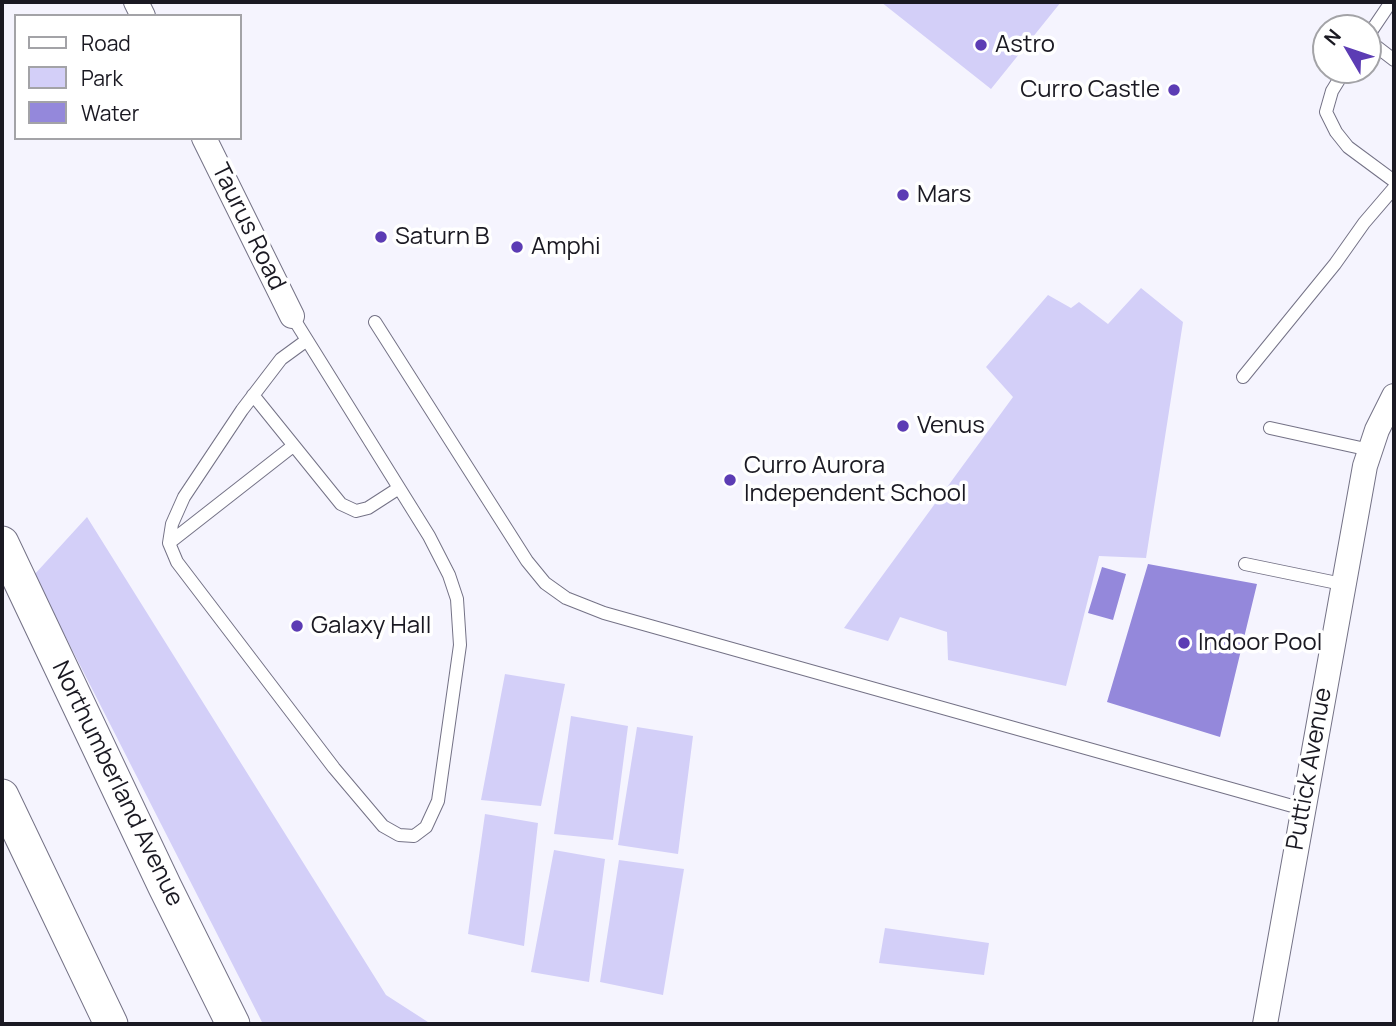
<!DOCTYPE html>
<html>
<head>
<meta charset="utf-8">
<style>
	body { margin:0 }
	#map { position:relative; width:1396px; height:1026px; overflow:hidden; background:#f5f4fe; font-family:Manrope,sans-serif }
	canvas { display:block }
	.frame { position:absolute; inset:0; border:4px solid #1a1922; pointer-events:none }
	.legend { position:absolute; left:14px; top:14px; width:228px; height:126px; box-sizing:border-box; background:#fff; border:2px solid #a3a3a7; margin:0; padding:9px 12px; list-style:none; font-size:21px; color:#1a1922 }
	.legend li { display:flex; align-items:center; gap:14px; height:35px }
	.legend b { width:35px; border:2px solid #a3a3a7 }
	.north { position:absolute; left:1312px; top:14px; width:70px; height:70px; box-sizing:border-box; background:#fff; border:2px solid #a3a3a7; border-radius:50%; rotate:309deg; font-size:19px; font-weight:700; line-height:28px; text-align:center; color:#1a1922 }
	.north::after { content:''; display:block; margin:auto; width:24px; height:32px; background:#5c3cb4; clip-path:polygon(50% 0,100% 100%,50% 72%,0 100%) }
</style>
</head>
<body>
<div id="map">
<canvas width="1396" height="1026"></canvas>
<div class="frame"></div>
<ul class="legend">
<li><b style="height:9px;background:#fff"></b>Road</li>
<li><b style="height:19px;background:#d3cff8"></b>Park</li>
<li><b style="height:19px;background:#9488db"></b>Water</li>
</ul>
<div class="north">N</div>
</div>
<script>
const context = document.querySelector('canvas').getContext('2d');
context.lineJoin = 'round';
function fill(path, color) {
  context.fillStyle = color;
  context.fill(path, 'evenodd');
}
function poly(rows) {
  const path = new Path2D();
  for (const r of rows) {
    path.moveTo(r[0], r[1]);
    for (let i = 2; i < r.length; i += 2) path.lineTo(r[i], r[i + 1]);
  }
  return path;
}
function strokePath(path, color, width, dash) {
  context.strokeStyle = color;
  context.lineWidth = width;
  context.lineCap = dash ? 'butt' : 'round';
  context.setLineDash(dash || []);
  context.stroke(path);
}
function drawText(font, color, halo, rows, align = 'center') {
  context.font = font + ' Manrope,sans-serif';
  context.lineWidth = 7;
  context.setLineDash([]);
  context.textBaseline = 'middle';
  context.strokeStyle = halo;
  context.fillStyle = color;
  for (const [text, x, y, turn = 0] of rows) {
    context.save();
    context.translate(x, y);
    context.rotate((+turn || 0) * Math.PI / 180);
    context.textAlign = isNaN(turn) ? turn : align;
    if (halo) context.strokeText(text, 0, 0);
    context.fillText(text, 0, 0);
    context.restore();
  }
}
fill(poly([
	[881,2,1061,2,991,89],
	[1141,288,1183,322,1146,558,1099,556,1066,686,948,660,947,632,900,617,888,641,844,628,1013,397,986,367,1048,295,1071,308,1079,302,1108,324],
	[87,517,386,995,431,1024,263,1024,34,575],
	[505,674,565,684,541,806,481,800],
	[571,716,628,726,613,840,554,834],
	[637,727,693,736,678,854,618,845],
	[485,814,538,823,524,946,468,934],
	[554,850,605,859,589,982,531,972],
	[619,860,684,869,663,995,600,982],
	[885,928,989,943,984,975,879,963]
]), '#d3cff8');
fill(poly([
	[1148,564,1257,584,1220,737,1107,702],
	[1102,567,1126,574,1113,620,1088,613]
]), '#9488db');
const service = poly([
	[1368,36,1391,2],
	[1368,40,1394,60],
	[1345,70,1332,91,1326,112,1336,132,1348,147,1394,181],
	[292,316,429,536,449,575,457,599,460,645,438,801,426,827,414,836,399,835,383,826,334,768,177,562,169,543,172,524,184,497,242,410,281,359,307,340],
	[375,322,527,561,545,583,566,598,604,613,1303,809],
	[1243,377,1335,264,1364,223,1394,188],
	[253,395,341,504,356,511,368,508,399,488],
	[1270,428,1370,450],
	[169,543,293,446],
	[1245,564,1342,584]
]);
const minor = poly([
	[136,2,143,16],
	[204,138,292,316],
	[1265,1024,1365,466,1377,430,1394,396]
]);
const secondary = poly([
	[2,543,165,887,233,1024],
	[2,796,111,1024]
]);
strokePath(service, '#747286', 14);
strokePath(minor, '#747286', 26);
strokePath(secondary, '#747286', 35);
strokePath(service, '#fff', 12);
strokePath(minor, '#fff', 24);
strokePath(secondary, '#fff', 33);
for (const [x, y, r, color] of [
	[981,45,7,"#5c3cb4"],
	[1174,90,7,"#5c3cb4"],
	[903,195,7,"#5c3cb4"],
	[381,237,7,"#5c3cb4"],
	[517,247,7,"#5c3cb4"],
	[903,426,7,"#5c3cb4"],
	[730,480,7,"#5c3cb4"],
	[297,626,7,"#5c3cb4"],
	[1184,643,7,"#5c3cb4"]
]) {
  const dot = new Path2D();
  dot.arc(x, y, r, 0, 2 * Math.PI);
  context.fillStyle = color;
  context.fill(dot);
  strokePath(dot, '#fff', 2.5);
}
drawText('24px', '#1a1922', '#fff', [
	["Astro",995,45],
	["Curro Castle",1160,90,"right"],
	["Mars",917,195],
	["Saturn B",395,237],
	["Amphi",531,247],
	["Venus",917,426],
	["Curro Aurora",744,466],
	["Independent School",744,494],
	["Galaxy Hall",311,626],
	["Indoor Pool",1198,643]
], 'left');
drawText('24px', '#1a1922', '#fff', [
	["Taurus Road",248,227,64],
	["Puttick Avenue",1310,769,-80],
	["Northumberland Avenue",117,784,64]
]);
</script>
</body>
</html>
